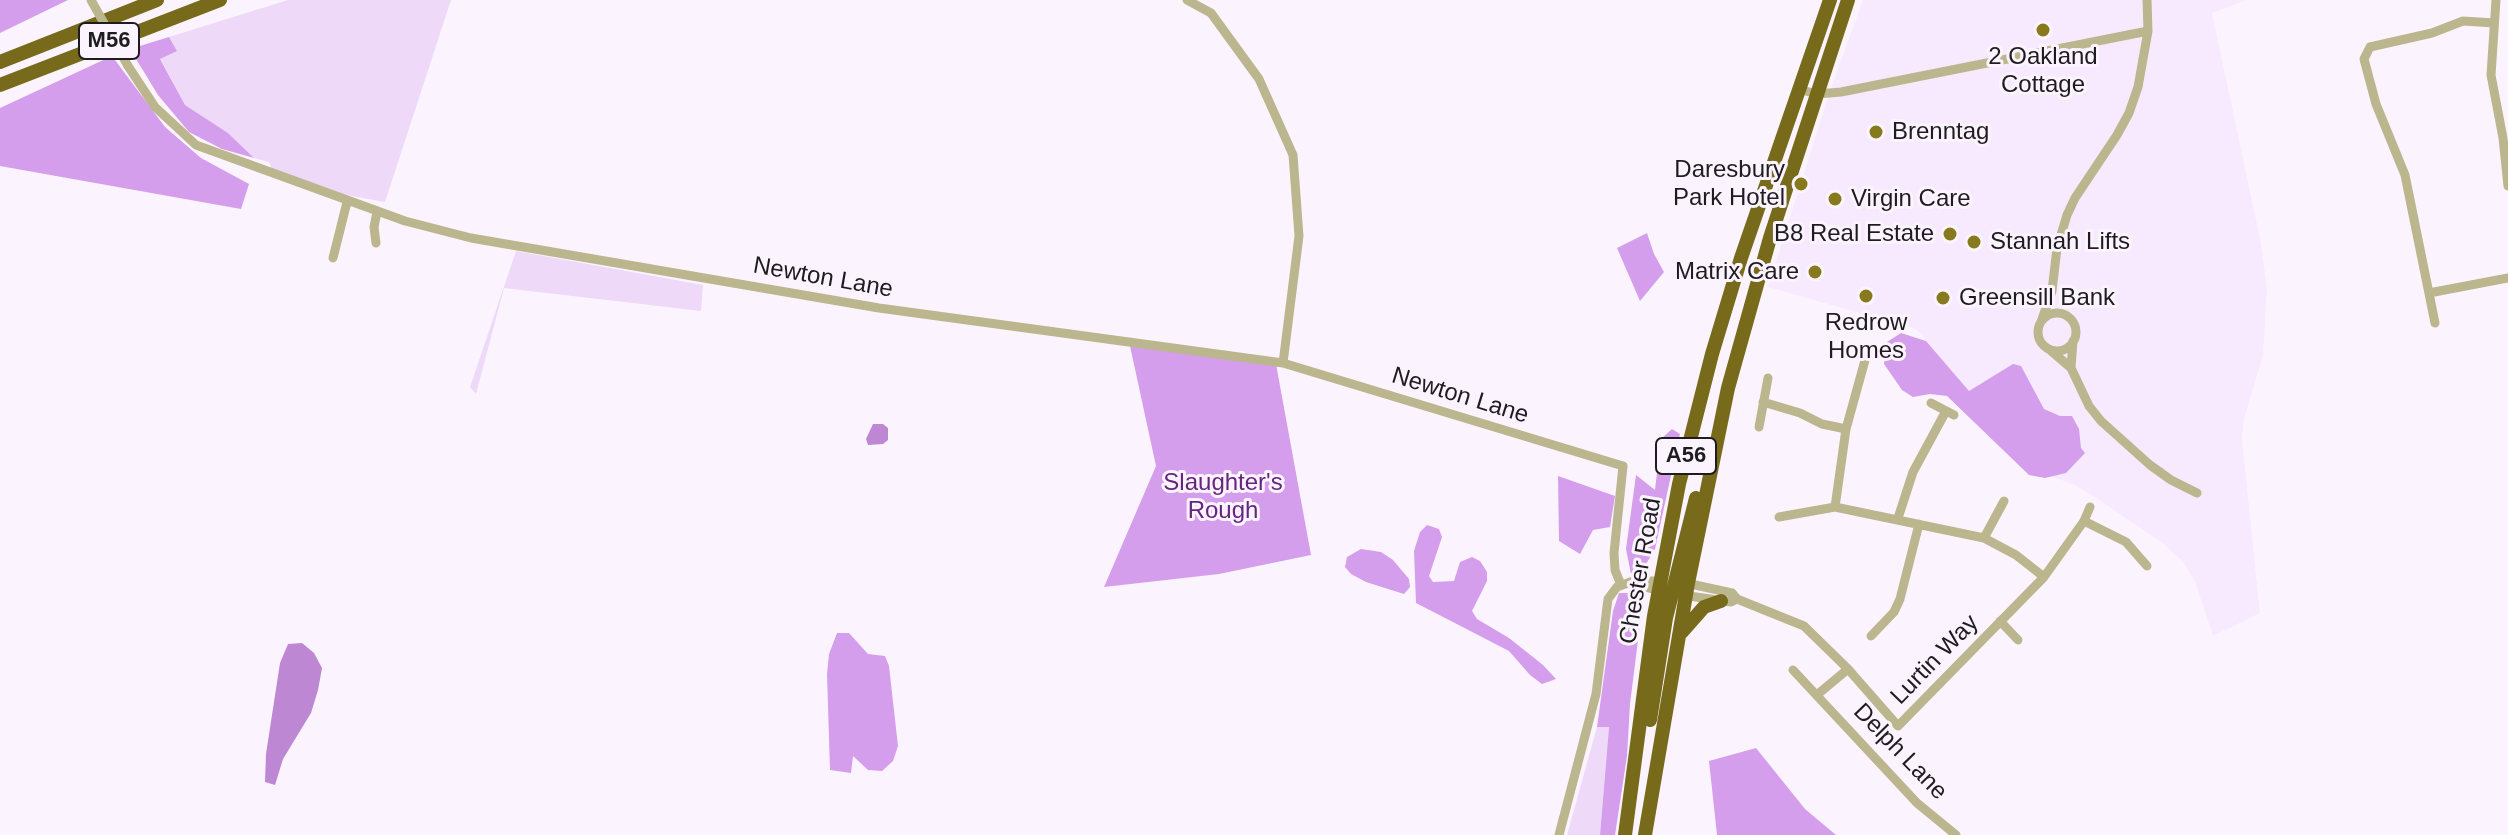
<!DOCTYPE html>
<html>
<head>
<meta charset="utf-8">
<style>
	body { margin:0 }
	canvas { display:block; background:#fbf4ff }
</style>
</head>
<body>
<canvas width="2508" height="835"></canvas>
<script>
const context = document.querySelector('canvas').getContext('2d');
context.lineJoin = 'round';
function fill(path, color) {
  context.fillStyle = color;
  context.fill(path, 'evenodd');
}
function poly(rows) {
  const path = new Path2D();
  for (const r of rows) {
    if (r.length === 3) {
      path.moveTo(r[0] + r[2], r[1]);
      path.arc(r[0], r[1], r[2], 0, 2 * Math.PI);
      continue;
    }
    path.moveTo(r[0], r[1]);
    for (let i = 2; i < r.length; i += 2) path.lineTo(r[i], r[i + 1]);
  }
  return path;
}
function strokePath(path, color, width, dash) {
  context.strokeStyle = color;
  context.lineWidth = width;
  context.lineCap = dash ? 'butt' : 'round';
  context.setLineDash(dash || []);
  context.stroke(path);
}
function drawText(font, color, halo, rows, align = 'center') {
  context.font = font + ' Arial,sans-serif';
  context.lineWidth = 6;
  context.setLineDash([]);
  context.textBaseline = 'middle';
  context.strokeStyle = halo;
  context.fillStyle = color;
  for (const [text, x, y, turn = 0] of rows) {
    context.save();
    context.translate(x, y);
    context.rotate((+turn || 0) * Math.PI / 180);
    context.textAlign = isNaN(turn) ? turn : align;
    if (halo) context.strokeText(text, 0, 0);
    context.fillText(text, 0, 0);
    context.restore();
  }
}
fill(poly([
	[1863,0,2247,0,2212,13,2261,243,2267,289,2263,355,2244,419,2242,439,2260,613,2213,636,2195,582,2183,562,2164,544,2095,497,2075,485,2036,471,2001,437,1968,390,1916,329,1768,287,1829,94]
]), '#f8eafe');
fill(poly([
	[288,0,451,0,385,202,330,192,272,169,269,162,254,158,228,133,185,105,160,58,177,51,169,37],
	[516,251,703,285,701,311,504,288,476,394,470,387],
	[1609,726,1600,835,1567,835,1597,727]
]), '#eed9f8');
fill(poly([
	[0,0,68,0,0,33],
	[169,37,177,51,160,59,185,105,228,133,254,158,222,149,189,132,158,95,130,49],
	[112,56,165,127,201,158,249,184,241,209,0,166,0,108],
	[1647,233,1654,254,1664,272,1640,301,1617,248],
	[1901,333,1926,341,1969,391,2013,364,2021,366,2044,409,2060,416,2072,416,2079,429,2081,448,2085,453,2066,473,2045,478,2029,475,1947,396,1930,394,1913,397,1902,390,1884,364,1887,342],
	[1130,346,1276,364,1311,555,1219,574,1104,587,1156,466],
	[1672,429,1680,434,1655,549,1646,564,1645,576,1631,574,1626,549,1636,475,1655,490,1661,439],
	[1558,476,1615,496,1610,527,1593,530,1580,554,1559,541],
	[1427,525,1439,529,1442,537,1429,576,1433,582,1454,581,1460,562,1472,557,1480,561,1487,572,1487,581,1472,611,1477,619,1509,638,1543,665,1556,679,1542,684,1530,675,1509,651,1416,603,1414,551,1420,532],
	[1361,549,1381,552,1393,560,1409,579,1410,587,1404,594,1366,582,1351,574,1345,567,1347,557],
	[1619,593,1636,593,1642,608,1630,704,1627,756,1615,835,1600,835,1609,727,1597,727,1613,611],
	[837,633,849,633,868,654,885,656,889,666,898,746,893,761,882,771,868,770,853,756,851,773,830,770,827,674,829,654],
	[1756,748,1805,809,1836,835,1717,835,1709,761]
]), '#d59eec');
fill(poly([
	[873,424,883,424,888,428,888,440,883,444,868,445,866,439],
	[302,643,314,653,322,668,318,690,311,713,283,759,275,785,265,782,266,754,280,663,288,644]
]), '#bd87d3');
strokePath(poly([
	[1187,0,1211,13,1259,79,1293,155,1299,236,1283,363],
	[2496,0,2491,75,2503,138,2508,186],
	[128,66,155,107,196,145,405,221,471,238,879,308,1283,363,1623,466,1614,553,1615,570,1621,585],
	[1798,89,1817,94,1841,92,2148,31],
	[376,243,374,227,377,212],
	[333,258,347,202],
	[2429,293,2508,278],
	[2057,332,19],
	[2041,322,2052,291,2057,248,2067,215,2075,198,2117,135,2129,113,2138,87,2148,31,2147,0],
	[2435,323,2405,175,2376,104,2364,59,2370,47,2432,33,2463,21,2494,23],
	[2073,341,2071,368,2089,406,2101,421,2150,465,2171,480,2197,493],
	[2049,349,2071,368],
	[1763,402,1800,413,1822,424,1846,429],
	[1931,403,1954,415],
	[1759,427,1768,378],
	[1835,507,1846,429,1867,353],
	[1779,517,1835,507,1984,538,2016,555,2044,577],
	[1898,518,1913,472,1946,411],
	[2084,521,2126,542,2147,566],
	[1984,538,2004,501],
	[1629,583,1664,592],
	[1686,583,1732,593,1737,599,1804,626,1848,669,1898,726,2044,577,2084,521,2090,507],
	[1682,595,1731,602,1737,599],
	[2000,621,2018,640],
	[1871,636,1894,612,1900,599,1919,524],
	[1793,670,1917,803,1956,835],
	[1818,694,1848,669],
	[1559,835,1596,694,1608,599,1617,587,1633,581,1663,581]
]), '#bcb68e', 9);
strokePath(poly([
	[0,62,157,0],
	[0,85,220,0],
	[1682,632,1704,607,1721,601],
	[1650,720,1666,618,1696,498],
	[1625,835,1654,616,1679,484,1712,354,1741,258,1830,0],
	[1645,835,1688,583,1728,388,1770,238,1848,0]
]), '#776a1a', 14);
strokePath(poly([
	[91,0,128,66]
]), '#bcb68e', 9);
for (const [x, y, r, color] of [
	[2043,30,8,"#87791d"],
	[1876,132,8,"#87791d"],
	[1801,184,8,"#87791d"],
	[1835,199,8,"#87791d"],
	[1950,234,8,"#87791d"],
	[1974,242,8,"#87791d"],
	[1815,272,8,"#87791d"],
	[1866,296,8,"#87791d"],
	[1943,298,8,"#87791d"]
]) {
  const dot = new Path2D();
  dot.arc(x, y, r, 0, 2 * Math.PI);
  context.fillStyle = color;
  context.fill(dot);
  strokePath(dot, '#fbf4ff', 3);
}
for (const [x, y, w] of [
	[109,41,60],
	[1686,456,60]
]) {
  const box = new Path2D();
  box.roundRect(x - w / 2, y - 18, w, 36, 6);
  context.fillStyle = '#fbf4ff';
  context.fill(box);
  strokePath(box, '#1f1c20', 2);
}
drawText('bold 22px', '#1f1c20', null, [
	["M56",109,41],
	["A56",1686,456]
]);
drawText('24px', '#1f1c20', '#fbf4ff', [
	["2 Oakland",2043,57,"center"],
	["Cottage",2043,85,"center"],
	["Brenntag",1892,132],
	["Daresbury",1785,170,"right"],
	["Park Hotel",1785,198,"right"],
	["Virgin Care",1851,199],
	["B8 Real Estate",1934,234,"right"],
	["Stannah Lifts",1990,242],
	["Matrix Care",1799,272,"right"],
	["Greensill Bank",1959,298],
	["Redrow",1866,323,"center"],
	["Homes",1866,351,"center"]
], 'left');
drawText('24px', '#1f1c20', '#fbf4ff', [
	["Newton Lane",823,278,10],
	["Newton Lane",1460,396,17],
	["Chester Road",1641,571,-80],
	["Lurtin Way",1935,660,-46],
	["Delph Lane",1900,752,46]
]);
drawText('24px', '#672580', '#fbf4ff', [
	["Slaughter's",1223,483],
	["Rough",1223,511]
]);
</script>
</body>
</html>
